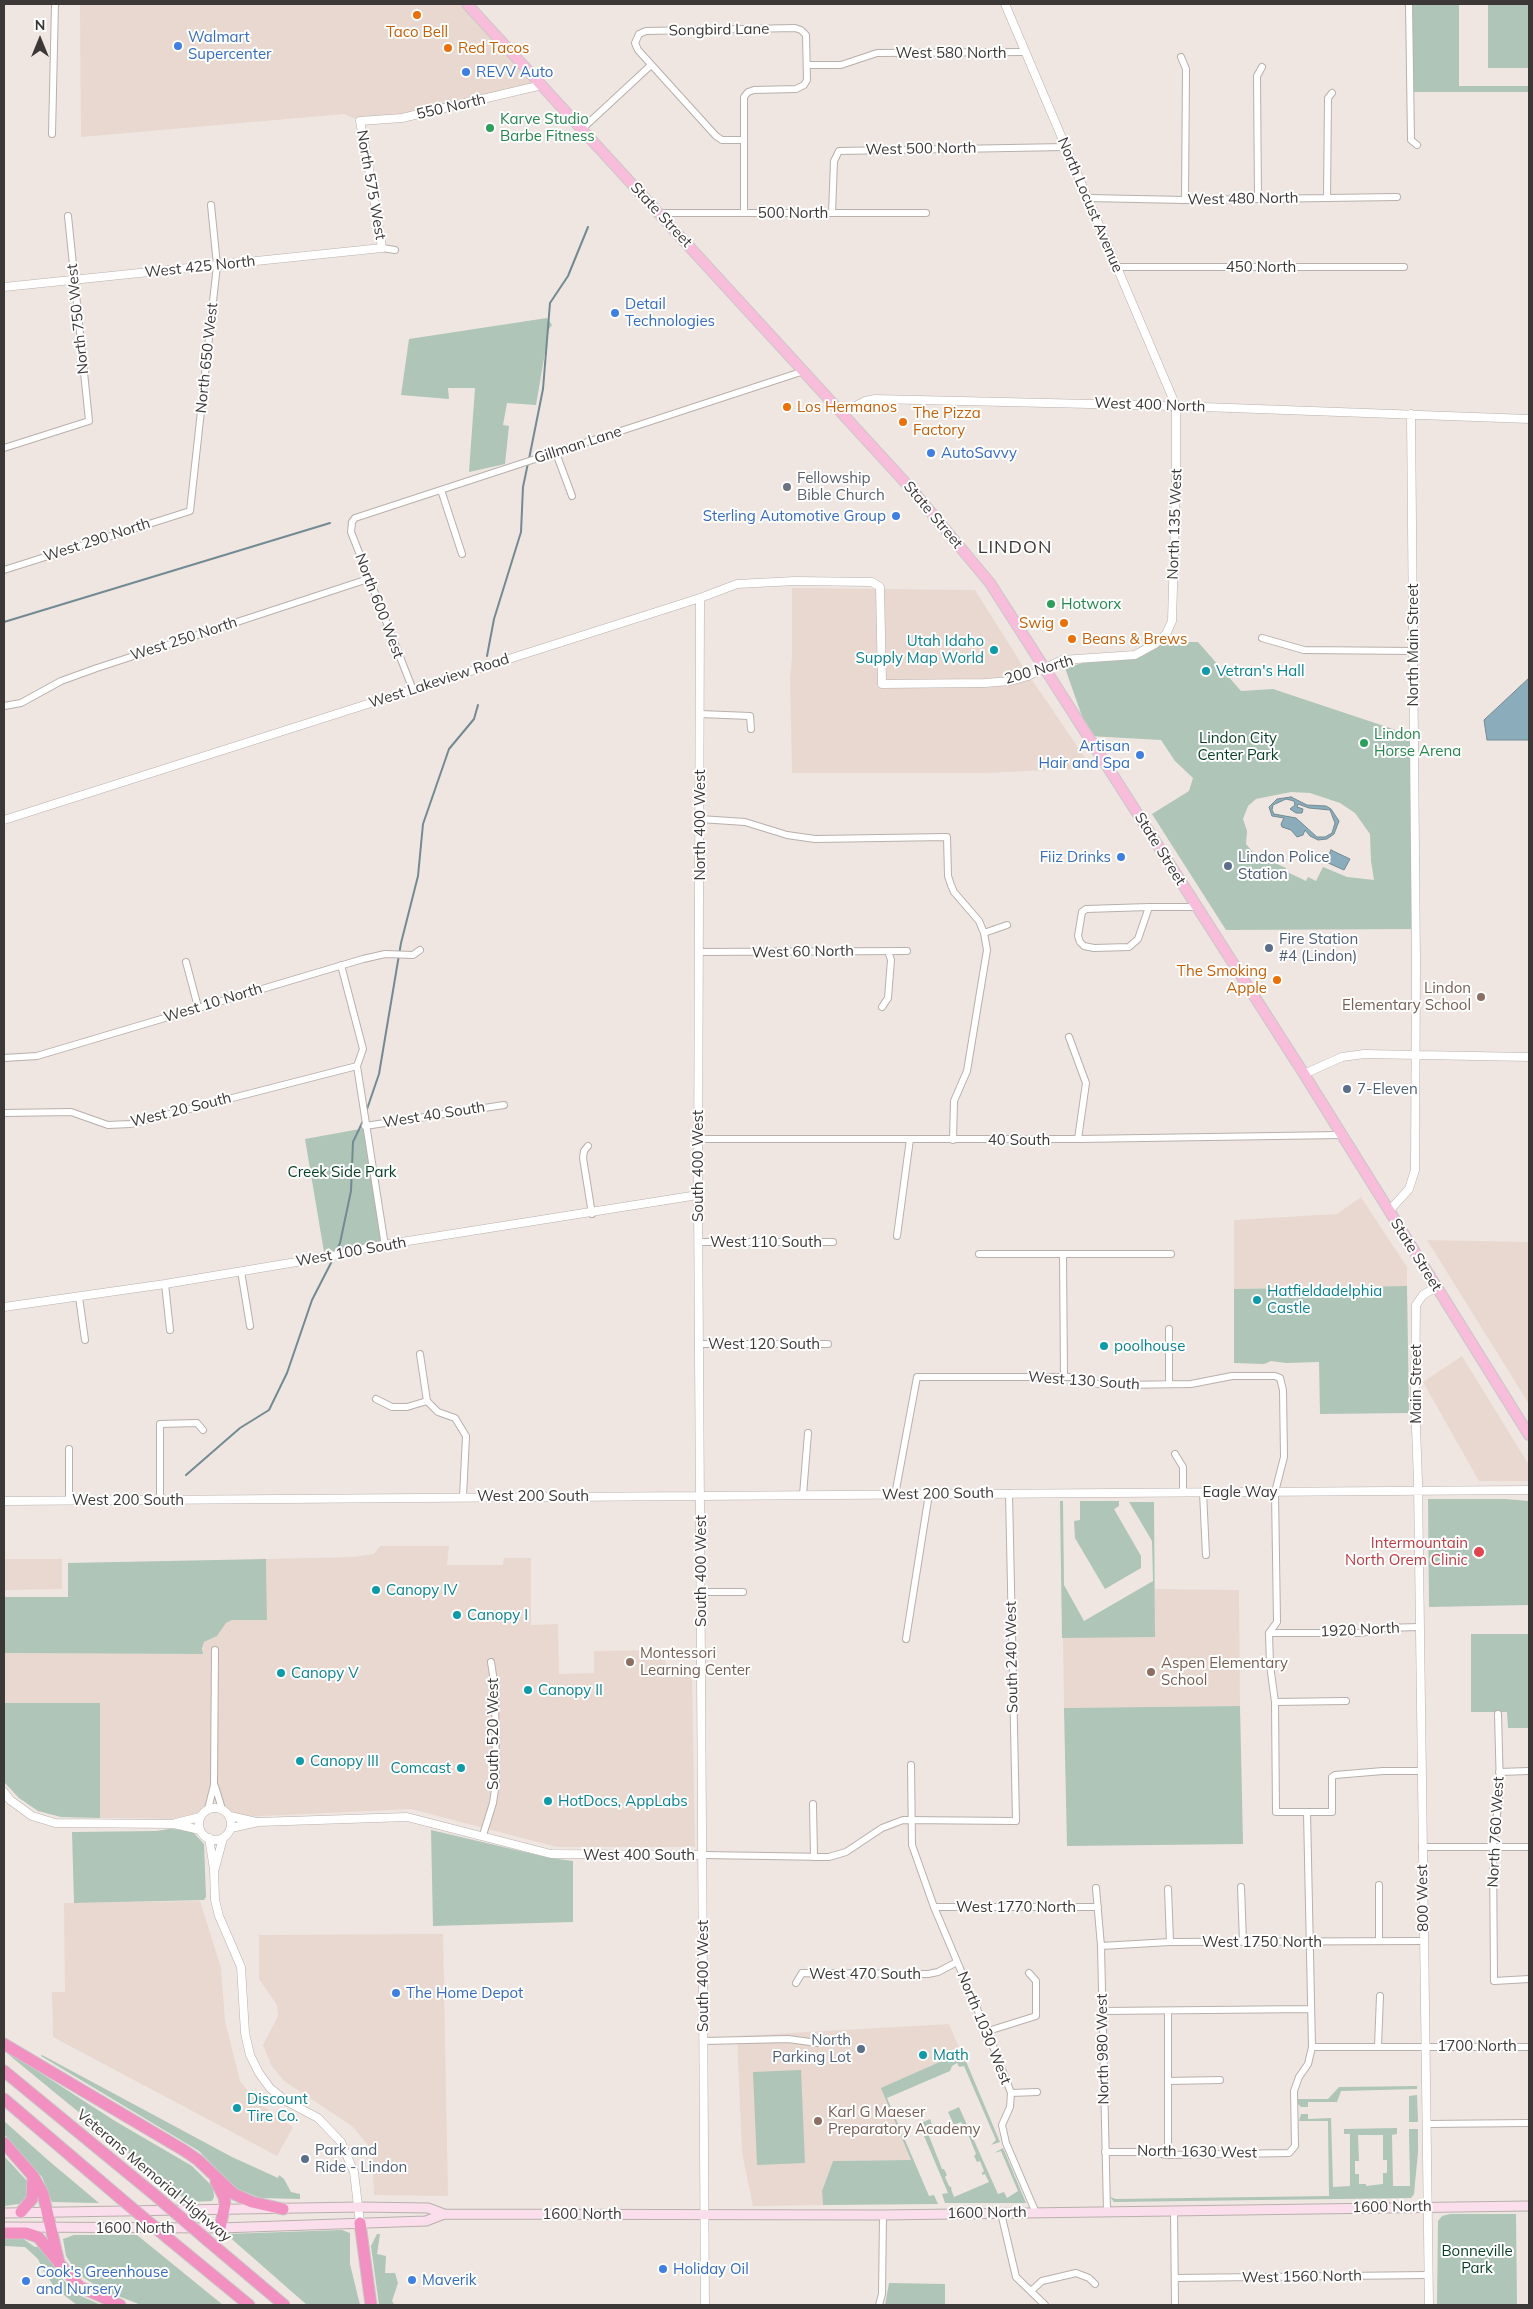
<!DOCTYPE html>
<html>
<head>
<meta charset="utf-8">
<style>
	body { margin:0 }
	#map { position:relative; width:1533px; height:2309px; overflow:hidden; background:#efe6e2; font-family:Mulish,sans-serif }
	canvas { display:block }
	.frame { position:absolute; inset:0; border:5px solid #3c3837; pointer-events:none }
	.north { position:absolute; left:15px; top:15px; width:50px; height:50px; -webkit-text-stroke:4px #fff; paint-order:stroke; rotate:0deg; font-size:14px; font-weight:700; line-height:20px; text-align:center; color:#3c3837 }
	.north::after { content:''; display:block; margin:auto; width:18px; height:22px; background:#3c3837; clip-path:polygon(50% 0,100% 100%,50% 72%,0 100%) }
</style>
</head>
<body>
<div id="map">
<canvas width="1533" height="2309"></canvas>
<div class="frame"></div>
<div class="north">N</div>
</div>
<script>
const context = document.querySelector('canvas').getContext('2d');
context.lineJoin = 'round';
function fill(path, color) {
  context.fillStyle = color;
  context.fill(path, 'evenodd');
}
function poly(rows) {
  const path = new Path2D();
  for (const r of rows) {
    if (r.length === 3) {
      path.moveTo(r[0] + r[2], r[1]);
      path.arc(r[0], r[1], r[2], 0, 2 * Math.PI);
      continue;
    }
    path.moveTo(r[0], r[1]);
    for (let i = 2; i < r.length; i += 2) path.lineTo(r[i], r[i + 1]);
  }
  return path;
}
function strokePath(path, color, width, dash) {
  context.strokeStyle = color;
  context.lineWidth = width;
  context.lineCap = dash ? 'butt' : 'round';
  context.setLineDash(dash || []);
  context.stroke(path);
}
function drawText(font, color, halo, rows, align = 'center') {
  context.font = font + ' Mulish,sans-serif';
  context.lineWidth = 4;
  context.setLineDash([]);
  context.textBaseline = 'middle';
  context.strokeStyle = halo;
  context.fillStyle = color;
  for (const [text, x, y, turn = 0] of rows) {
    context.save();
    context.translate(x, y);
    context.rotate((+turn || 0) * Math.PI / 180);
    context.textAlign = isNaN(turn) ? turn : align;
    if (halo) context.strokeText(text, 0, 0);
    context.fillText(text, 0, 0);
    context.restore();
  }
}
fill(poly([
	[80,4,468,4,542,85,456,105,360,121,344,114,81,137],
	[792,588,975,590,1026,671,1092,768,985,773,792,773,790,678,792,658],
	[1361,1197,1407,1267,1407,1286,1234,1289,1234,1220,1337,1214],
	[1427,1240,1529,1242,1529,1404],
	[1462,1356,1529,1465,1529,1481,1479,1481,1423,1382],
	[380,1546,449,1546,447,1565,503,1565,504,1558,531,1558,531,1625,558,1624,559,1674,594,1673,594,1651,665,1650,666,1673,692,1673,695,1847,557,1847,411,1809,243,1817,228,1810,221,1796,209,1796,204,1809,184,1819,100,1818,100,1703,4,1703,4,1653,202,1654,204,1642,217,1636,226,1623,232,1620,267,1620,266,1559,354,1557,374,1554],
	[4,1559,62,1559,62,1589,4,1590],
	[1155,1589,1239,1590,1240,1706,1064,1708,1063,1637,1155,1637],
	[200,1901,221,1968,225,2021,240,2081,258,2103,293,2127,277,2156,53,2037,52,1992,65,1992,64,1903],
	[443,1934,448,2196,374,2195,372,2150,352,2126,284,2081,271,2065,263,2045,278,2016,277,2005,259,1979,259,1935],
	[949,2024,961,2052,882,2088,911,2160,833,2161,822,2191,823,2205,753,2206,742,2153,737,2036]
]), '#e8d8d0');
fill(poly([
	[1411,4,1459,4,1459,86,1529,86,1529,92,1413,92],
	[1488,4,1529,4,1529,68,1488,68],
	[547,318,552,325,549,329,536,405,507,403,503,425,509,426,505,464,469,472,475,388,448,388,449,399,401,395,409,339],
	[1162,642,1198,642,1241,691,1273,689,1414,736,1416,929,1226,930,1152,814,1189,791,1193,778,1175,761,1161,740,1089,736,1065,668,1093,660,1137,658,1149,652],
	[1291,792,1310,793,1340,803,1355,813,1370,834,1371,861,1374,880,1347,877,1323,867,1316,881,1308,877,1306,881,1285,871,1286,868,1257,855,1252,851,1246,844,1247,831,1243,819,1248,806,1256,799],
	[365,1126,385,1246,325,1258,305,1139,360,1129],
	[1407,1286,1409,1413,1320,1414,1319,1362,1286,1363,1271,1361,1264,1364,1234,1363,1234,1289],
	[1428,1499,1505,1499,1529,1501,1529,1605,1429,1607],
	[1060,1501,1063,1501,1064,1585,1084,1621,1153,1581,1152,1541,1129,1502,1154,1502,1155,1637,1062,1638],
	[1080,1501,1119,1501,1119,1506,1114,1509,1141,1556,1141,1568,1105,1589,1075,1538,1074,1521,1080,1520],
	[266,1559,267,1620,232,1620,226,1623,217,1636,204,1642,202,1649,203,1654,4,1653,4,1597,68,1597,68,1563],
	[1471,1634,1529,1634,1529,1728,1508,1728,1507,1712,1471,1712],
	[4,1703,100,1703,100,1818,61,1817,38,1811,19,1798,4,1782],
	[1240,1706,1243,1844,1067,1846,1064,1708],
	[169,1829,191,1830,204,1844,206,1897,204,1900,74,1903,72,1832,156,1831],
	[431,1830,550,1858,573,1861,573,1922,433,1926],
	[8,2052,115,2121,192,2166,213,2187,214,2197,212,2201,188,2202,14,2059,7,2053],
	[962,2052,1000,2142,991,2145,996,2140,964,2066,959,2067,957,2063,952,2066,950,2071,887,2098,929,2196,934,2195,938,2204,823,2205,822,2191,833,2161,911,2160,881,2088],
	[42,2055,232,2157,278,2178,279,2175,284,2179,291,2192,300,2194,300,2199,260,2198,240,2190,239,2192,199,2151,41,2056],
	[801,2070,805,2163,757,2165,753,2072],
	[1417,2086,1417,2089,1341,2091,1337,2102,1308,2102,1308,2107,1301,2107,1298,2104,1298,2099,1328,2099,1339,2087],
	[1417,2095,1418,2122,1409,2122,1409,2096],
	[959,2107,998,2194,1004,2192,1007,2198,1018,2191,1001,2151,994,2153,1003,2148,1026,2203,945,2203,942,2194,948,2193,919,2124,930,2119,935,2133,929,2136,942,2169,944,2169,947,2175,945,2177,949,2186,952,2188,951,2189,954,2197,989,2182,985,2174,982,2175,982,2173,984,2171,980,2161,977,2162,974,2156,976,2154,968,2134,966,2135,961,2122,954,2125,948,2112],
	[1301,2114,1308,2114,1308,2119,1331,2118,1333,2187,1350,2186,1350,2134,1344,2134,1344,2129,1397,2128,1397,2134,1392,2135,1393,2186,1410,2186,1409,2129,1418,2129,1418,2152,1414,2194,1411,2198,1114,2202,1110,2197,1116,2199,1329,2196,1328,2121,1299,2121],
	[1358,2135,1383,2135,1383,2160,1387,2160,1387,2173,1383,2173,1383,2184,1366,2186,1366,2184,1359,2184,1359,2174,1355,2174,1355,2161,1359,2161],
	[4,2121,49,2161,99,2203,52,2202,42,2177,4,2134],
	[4,2156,28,2182,30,2194,19,2204,4,2206],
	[1450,2214,1516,2214,1517,2305,1437,2305,1438,2221,1442,2216],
	[342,2230,350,2233,350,2264,360,2305,307,2305,226,2234],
	[377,2234,380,2234,377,2254,386,2256,385,2273,395,2273,398,2283,392,2301,394,2304,400,2305,379,2305,371,2246],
	[74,2235,137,2235,223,2305,141,2305,103,2290,78,2274,66,2256,63,2239],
	[4,2238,22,2238,35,2247,43,2246,60,2277,81,2296,101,2305,77,2305,56,2289,44,2272,38,2259,25,2247,4,2246],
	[889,2283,945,2284,945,2305,885,2305]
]), '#aec5b7');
const water = poly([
	[1529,678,1529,740,1487,740,1484,720,1529,678],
	[1291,797,1307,805,1326,806,1331,809,1339,821,1334,834,1327,839,1318,840,1310,836,1305,830,1303,835,1297,837,1291,830,1282,827,1281,824,1284,818,1272,816,1269,807,1277,799,1291,797],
	[1286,799,1294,801,1295,805,1290,809,1296,813,1302,813,1303,809,1297,807,1298,804,1309,808,1330,810,1335,823,1332,833,1325,837,1317,837,1296,818,1274,814,1272,810,1273,805,1286,799],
	[1331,850,1350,859,1344,870,1326,862,1331,850]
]);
fill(water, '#8badbb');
strokePath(water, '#738a93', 1);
strokePath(poly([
	[529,459,543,389,550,303,568,276,588,227],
	[4,622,330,523],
	[487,656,494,619,521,532,523,487,528,463],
	[366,1112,379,1074,401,943,418,876,423,824,449,749,474,719,478,705],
	[336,1252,340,1243,351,1191,353,1142,363,1121],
	[186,1475,240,1428,269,1410,287,1373,312,1300,333,1259]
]), '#738a93', 2);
const minor = poly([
	[1409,4,1411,140,1417,145],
	[1181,57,1186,69,1185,200],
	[807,65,841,65,877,53,1025,52],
	[582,129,651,65],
	[52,134,55,4],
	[1089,198,1185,200,1397,197],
	[1327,198,1328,98,1332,93],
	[1258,199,1257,76,1262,67],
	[660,213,926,213],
	[744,213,744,97,748,92,754,90,796,89,804,85,807,80,806,35,801,30,795,28,646,31,639,34,635,43,638,50,716,136,722,140,744,140],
	[832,213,834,161,839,151,1066,147],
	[382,248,395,250],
	[1117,267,1404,267],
	[4,448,89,421,68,216],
	[556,453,572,496],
	[441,490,462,554],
	[4,570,190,511,217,265,211,205],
	[1262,638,1304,650,1413,651],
	[413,690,351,532,352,522,355,518,804,371],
	[4,706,21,703,61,681,97,668,368,579],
	[700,714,750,716,751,729],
	[700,819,745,822,787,835,815,839,947,837,948,876,951,885,954,892,979,921,984,933,987,950,967,1071,954,1101,953,1140],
	[1149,907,1138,939,1129,947,1094,948,1084,946,1080,942,1078,936,1082,912,1086,909,1149,907],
	[1149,907,1197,907],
	[984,933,1007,925],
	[699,952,907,951],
	[186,962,198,1007],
	[341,965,363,1049,357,1066,385,1246],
	[882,1007,888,998,889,985,891,960,888,951],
	[1069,1037,1086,1083,1078,1139],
	[4,1058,37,1056,363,959,385,954,413,955,420,950],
	[4,1113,71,1112,108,1125,131,1124,357,1066],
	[365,1126,504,1105],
	[698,1139,1078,1139,1341,1135],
	[588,1146,584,1151,583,1158,592,1214],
	[897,1236,910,1139],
	[699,1242,833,1242],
	[979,1254,1171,1254],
	[1063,1254,1064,1377],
	[241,1271,250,1326],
	[165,1284,170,1330],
	[79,1297,85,1340],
	[699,1344,828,1344],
	[420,1354,427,1401,438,1412,455,1418,466,1436,463,1497],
	[1169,1384,1169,1329],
	[376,1399,392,1407,407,1407,427,1401],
	[69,1449,69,1501],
	[1175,1454,1183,1467,1183,1492],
	[1203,1492,1206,1555],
	[803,1495,808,1433],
	[895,1495,917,1377,1071,1377,1098,1384,1116,1385,1191,1384,1232,1376,1275,1376,1280,1378,1283,1390,1284,1457,1275,1492,1277,1622,1269,1633],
	[160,1500,160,1424,197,1423,203,1430],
	[701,1592,743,1592],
	[1269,1633,1270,1665,1275,1702,1276,1812,1332,1812,1332,1777,1335,1775,1383,1771,1422,1771],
	[1269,1633,1361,1633,1383,1628,1420,1627],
	[906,1639,929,1494],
	[1275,1702,1346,1701],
	[1498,1714,1500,1789,1493,1847,1494,1981,1529,1979],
	[911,1765,912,1845,934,1907,997,2056,1011,2093,1010,2107,1002,2125,1006,2143,1036,2213],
	[1499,1772,1529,1771],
	[215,1786,222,1809],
	[813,1804,814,1857],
	[208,1809,214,1785,215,1650],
	[483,1835,493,1803,496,1783,495,1688,491,1662],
	[1422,1847,1529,1847],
	[703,1855,829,1857,846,1852,882,1828,903,1820,1016,1821,1009,1493],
	[1379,1885,1379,1941],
	[1241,1887,1243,1942],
	[1096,1888,1101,1946,1107,2211],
	[1168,1889,1170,1942],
	[934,1907,1098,1907],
	[1101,1946,1170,1942,1423,1941],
	[796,1983,802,1973,928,1974,938,1972,957,1962],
	[1102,2011,1311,2009],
	[1168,2011,1168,2155],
	[985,2032,1036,2016,1036,1981,1029,1973],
	[704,2041,788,2039,818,2043],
	[1378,2046,1380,1996],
	[1312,2047,1529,2047],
	[1168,2081,1220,2080],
	[1011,2093,1037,2092],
	[1427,2124,1529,2123],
	[1105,2152,1149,2152,1168,2155,1289,2153,1295,2146,1294,2091,1299,2077,1308,2064,1312,2047,1307,1812],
	[1174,2210,1175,2305],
	[1001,2213,1016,2277,1045,2305],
	[1175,2278,1428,2275],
	[1031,2291,1042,2281,1076,2273,1089,2278,1095,2284],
	[879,2305,882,2294,883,2215]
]);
const tertiary = poly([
	[4,287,382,248,373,191,360,121,402,118,542,85],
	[843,413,865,401,875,399,1176,406,1529,419],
	[700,598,698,1195,705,2305],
	[4,820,700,598,737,584,795,581,872,582,880,587,882,684,985,683,1010,681,1028,676,1062,660,1135,655,1155,644,1166,634,1172,621,1176,484,1176,406,1005,4],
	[1304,1074,1342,1057,1364,1054,1529,1057],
	[1389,1211,1409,1189,1415,1170,1416,963,1411,414],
	[4,1307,165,1284,350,1253,370,1247,698,1195],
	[4,1501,1529,1490],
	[4,1792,10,1800,32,1816,55,1823,174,1824,200,1830],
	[215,1824,16],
	[230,1816,256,1822],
	[176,1823,200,1817],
	[231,1828,258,1822,407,1817,551,1854,703,1855],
	[209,1838,214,1869,215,1900,219,1916,241,1967,245,2033,250,2055,259,2073,270,2088,286,2101,318,2118,341,2142,354,2172,360,2223],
	[215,1868,223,1838],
	[1429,2305,1418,1481,1415,1401,1416,1305,1423,1295,1436,1287]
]);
const secondary = poly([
	[4,2213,359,2207,428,2208,444,2214,883,2215,1529,2206],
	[4,2227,220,2228,426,2221,444,2214]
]);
const primary = poly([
	[467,4,914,492,990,583,1304,1074,1529,1435]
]);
const motorway = poly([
	[4,2044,185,2151,198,2160,234,2194,252,2202,283,2209],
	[4,2071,156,2196],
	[4,2099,119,2197],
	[4,2143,33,2176,43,2194,59,2263,80,2287,120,2305],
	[216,2182,224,2197,225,2204,220,2228],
	[21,2212,32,2199,33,2178],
	[360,2223,371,2305],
	[4,2233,26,2233,38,2237,56,2259],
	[170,2240,249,2305],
	[207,2240,284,2305]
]);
strokePath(minor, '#b8b0ac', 8);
strokePath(tertiary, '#b8b0ac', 9);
strokePath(secondary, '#b8b0ac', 11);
strokePath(primary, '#c8c7c7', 12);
strokePath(motorway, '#c8c7c7', 13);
strokePath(minor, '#fff', 6);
strokePath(tertiary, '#fff', 8);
strokePath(secondary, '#fbdeec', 9);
strokePath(primary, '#f7bdda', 10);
strokePath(motorway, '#f291c1', 11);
const motorwayBridge = poly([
	[156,2196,207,2240],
	[119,2197,170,2240]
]);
strokePath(motorwayBridge, '#c8c7c7', 13, []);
strokePath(motorwayBridge, '#f291c1', 11);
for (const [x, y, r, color] of [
	[417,15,5,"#e8710a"],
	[178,46,5,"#3f7fe0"],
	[448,48,5,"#e8710a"],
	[466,72,5,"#3f7fe0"],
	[490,128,5,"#2e9e5b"],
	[615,313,5,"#3f7fe0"],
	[787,407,5,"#e8710a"],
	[903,422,5,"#e8710a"],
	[931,453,5,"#3f7fe0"],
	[787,487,5,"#6b7280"],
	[896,516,5,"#3f7fe0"],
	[1051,604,5,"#2e9e5b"],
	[1064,623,5,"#e8710a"],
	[1072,639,5,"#e8710a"],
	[994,650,5,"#0f9aa8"],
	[1206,671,5,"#0f9aa8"],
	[1364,743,5,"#2e9e5b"],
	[1140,755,5,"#3f7fe0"],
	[1121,857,5,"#3f7fe0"],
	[1228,866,5,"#5c6f8a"],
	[1269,948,5,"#5c6f8a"],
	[1277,980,5,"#e8710a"],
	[1481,997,5,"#8d6e63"],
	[1347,1089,5,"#5c6f8a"],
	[1257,1300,5,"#0f9aa8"],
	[1104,1346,5,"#0f9aa8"],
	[1479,1552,6,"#e0444e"],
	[376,1590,5,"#0f9aa8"],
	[457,1615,5,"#0f9aa8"],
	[630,1662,5,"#8d6e63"],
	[1151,1672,5,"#8d6e63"],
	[281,1673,5,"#0f9aa8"],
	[528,1690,5,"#0f9aa8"],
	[300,1761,5,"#0f9aa8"],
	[461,1768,5,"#0f9aa8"],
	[548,1801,5,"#0f9aa8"],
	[396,1993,5,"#3f7fe0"],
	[861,2049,5,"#5c6f8a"],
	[923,2055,5,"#0f9aa8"],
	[237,2108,5,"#0f9aa8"],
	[818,2121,5,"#8d6e63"],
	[305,2159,5,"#5c6f8a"],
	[663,2269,5,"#3f7fe0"],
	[412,2280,5,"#3f7fe0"],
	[26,2281,5,"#3f7fe0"]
]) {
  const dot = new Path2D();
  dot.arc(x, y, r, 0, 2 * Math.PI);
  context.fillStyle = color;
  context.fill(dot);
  strokePath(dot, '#fff', 2);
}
drawText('15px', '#3c3837', '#fff', [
	["Songbird Lane",719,30,-1],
	["West 580 North",951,53],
	["550 North",451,107,-13],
	["West 500 North",921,149,-1],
	["North 575 West",371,185,80],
	["West 480 North",1243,199,-1],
	["North Locust Avenue",1090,205,67],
	["500 North",793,213],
	["State Street",661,215,47],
	["West 425 North",200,267,-6],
	["450 North",1261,267],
	["North 750 West",78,319,-96],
	["North 650 West",207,358,-84],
	["West 400 North",1150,405,2],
	["Gillman Lane",578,445,-18],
	["State Street",933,515,50],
	["North 135 West",1175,524,-88],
	["West 290 North",97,540,-18],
	["North 600 West",379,606,69],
	["West 250 North",184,639,-18],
	["North Main Street",1413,645,-90],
	["200 North",1039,670,-16],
	["West Lakeview Road",439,681,-18],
	["North 400 West",700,825,-90],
	["State Street",1160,849,58],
	["West 60 North",803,952,-1],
	["West 10 North",213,1003,-17],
	["West 20 South",181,1110,-14],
	["West 40 South",434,1115,-9],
	["40 South",1019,1140],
	["South 400 West",698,1166,-90],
	["West 110 South",766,1242],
	["West 100 South",351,1252,-10],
	["State Street",1416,1255,58],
	["West 120 South",764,1344],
	["West 130 South",1084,1381,4],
	["Main Street",1416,1384,-90],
	["Eagle Way",1240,1492],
	["West 200 South",938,1494,-1],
	["West 200 South",533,1496],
	["West 200 South",128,1500],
	["South 400 West",701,1571,-90],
	["1920 North",1360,1630,-3],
	["South 240 West",1012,1657,-91],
	["South 520 West",493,1734,-90],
	["North 760 West",1496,1832,-87],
	["West 400 South",639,1855],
	["800 West",1423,1898,-91],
	["West 1770 North",1016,1907],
	["West 1750 North",1262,1942],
	["West 470 South",865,1974],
	["South 400 West",703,1976,-90],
	["North 1030 West",984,2028,68],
	["1700 North",1477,2046],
	["North 980 West",1103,2049,-91],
	["North 1630 West",1197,2152,1],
	["Veterans Memorial Highway",154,2176,40],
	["1600 North",1392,2207,-1],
	["1600 North",987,2213,-1],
	["1600 North",582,2214],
	["1600 North",135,2228],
	["West 1560 North",1302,2277,-1]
]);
drawText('15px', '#c56008', '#fff', [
	["Taco Bell",417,32,"center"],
	["Red Tacos",458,48],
	["Los Hermanos",797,407],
	["The Pizza",913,413],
	["Factory",913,430],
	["Swig",1054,623,"right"],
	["Beans & Brews",1082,639],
	["The Smoking",1267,971,"right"],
	["Apple",1267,988,"right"]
], 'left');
drawText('15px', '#366cbe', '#fff', [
	["Walmart",188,37],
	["Supercenter",188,54],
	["REVV Auto",476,72],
	["Detail",625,304],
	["Technologies",625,321],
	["AutoSavvy",941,453],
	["Sterling Automotive Group",886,516,"right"],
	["Artisan",1130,746,"right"],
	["Hair and Spa",1130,763,"right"],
	["Fiiz Drinks",1111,857,"right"],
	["The Home Depot",406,1993],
	["Holiday Oil",673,2269],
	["Cook's Greenhouse",36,2272],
	["and Nursery",36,2289],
	["Maverik",422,2280]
], 'left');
drawText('15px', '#27864d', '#fff', [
	["Karve Studio",500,119],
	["Barbe Fitness",500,136],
	["Hotworx",1061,604],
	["Lindon",1374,734],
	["Horse Arena",1374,751]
], 'left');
drawText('15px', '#5b616d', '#fff', [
	["Fellowship",797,478],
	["Bible Church",797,495]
], 'left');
drawText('15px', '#0d838f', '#fff', [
	["Utah Idaho",984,641,"right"],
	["Supply Map World",984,658,"right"],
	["Vetran's Hall",1216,671],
	["Hatfieldadelphia",1267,1291],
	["Castle",1267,1308],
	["poolhouse",1114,1346],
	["Canopy IV",386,1590],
	["Canopy I",467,1615],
	["Canopy V",291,1673],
	["Canopy II",538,1690],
	["Canopy III",310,1761],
	["Comcast",451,1768,"right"],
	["HotDocs, AppLabs",558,1801],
	["Math",933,2055],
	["Discount",247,2099],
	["Tire Co.",247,2116]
], 'left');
drawText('15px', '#063e25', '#fff', [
	["Lindon City",1238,738],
	["Center Park",1238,755],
	["Creek Side Park",342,1172],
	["Bonneville",1477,2251],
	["Park",1477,2268]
]);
drawText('15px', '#4e5e75', '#fff', [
	["Lindon Police",1238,857],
	["Station",1238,874],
	["Fire Station",1279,939],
	["#4 (Lindon)",1279,956],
	["7-Eleven",1357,1089],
	["North",851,2040,"right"],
	["Parking Lot",851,2057,"right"],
	["Park and",315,2150],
	["Ride - Lindon",315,2167]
], 'left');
drawText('15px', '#785e54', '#fff', [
	["Lindon",1471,988,"right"],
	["Elementary School",1471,1005,"right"],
	["Montessori",640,1653],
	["Learning Center",640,1670],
	["Aspen Elementary",1161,1663],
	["School",1161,1680],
	["Karl G Maeser",828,2112],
	["Preparatory Academy",828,2129]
], 'left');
drawText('15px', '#be3a42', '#fff', [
	["Intermountain",1468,1543],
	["North Orem Clinic",1468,1560]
], 'right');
context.letterSpacing = '1px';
drawText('18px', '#3c3837', '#fff', [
	["LINDON",1015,548]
]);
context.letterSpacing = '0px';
</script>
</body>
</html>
